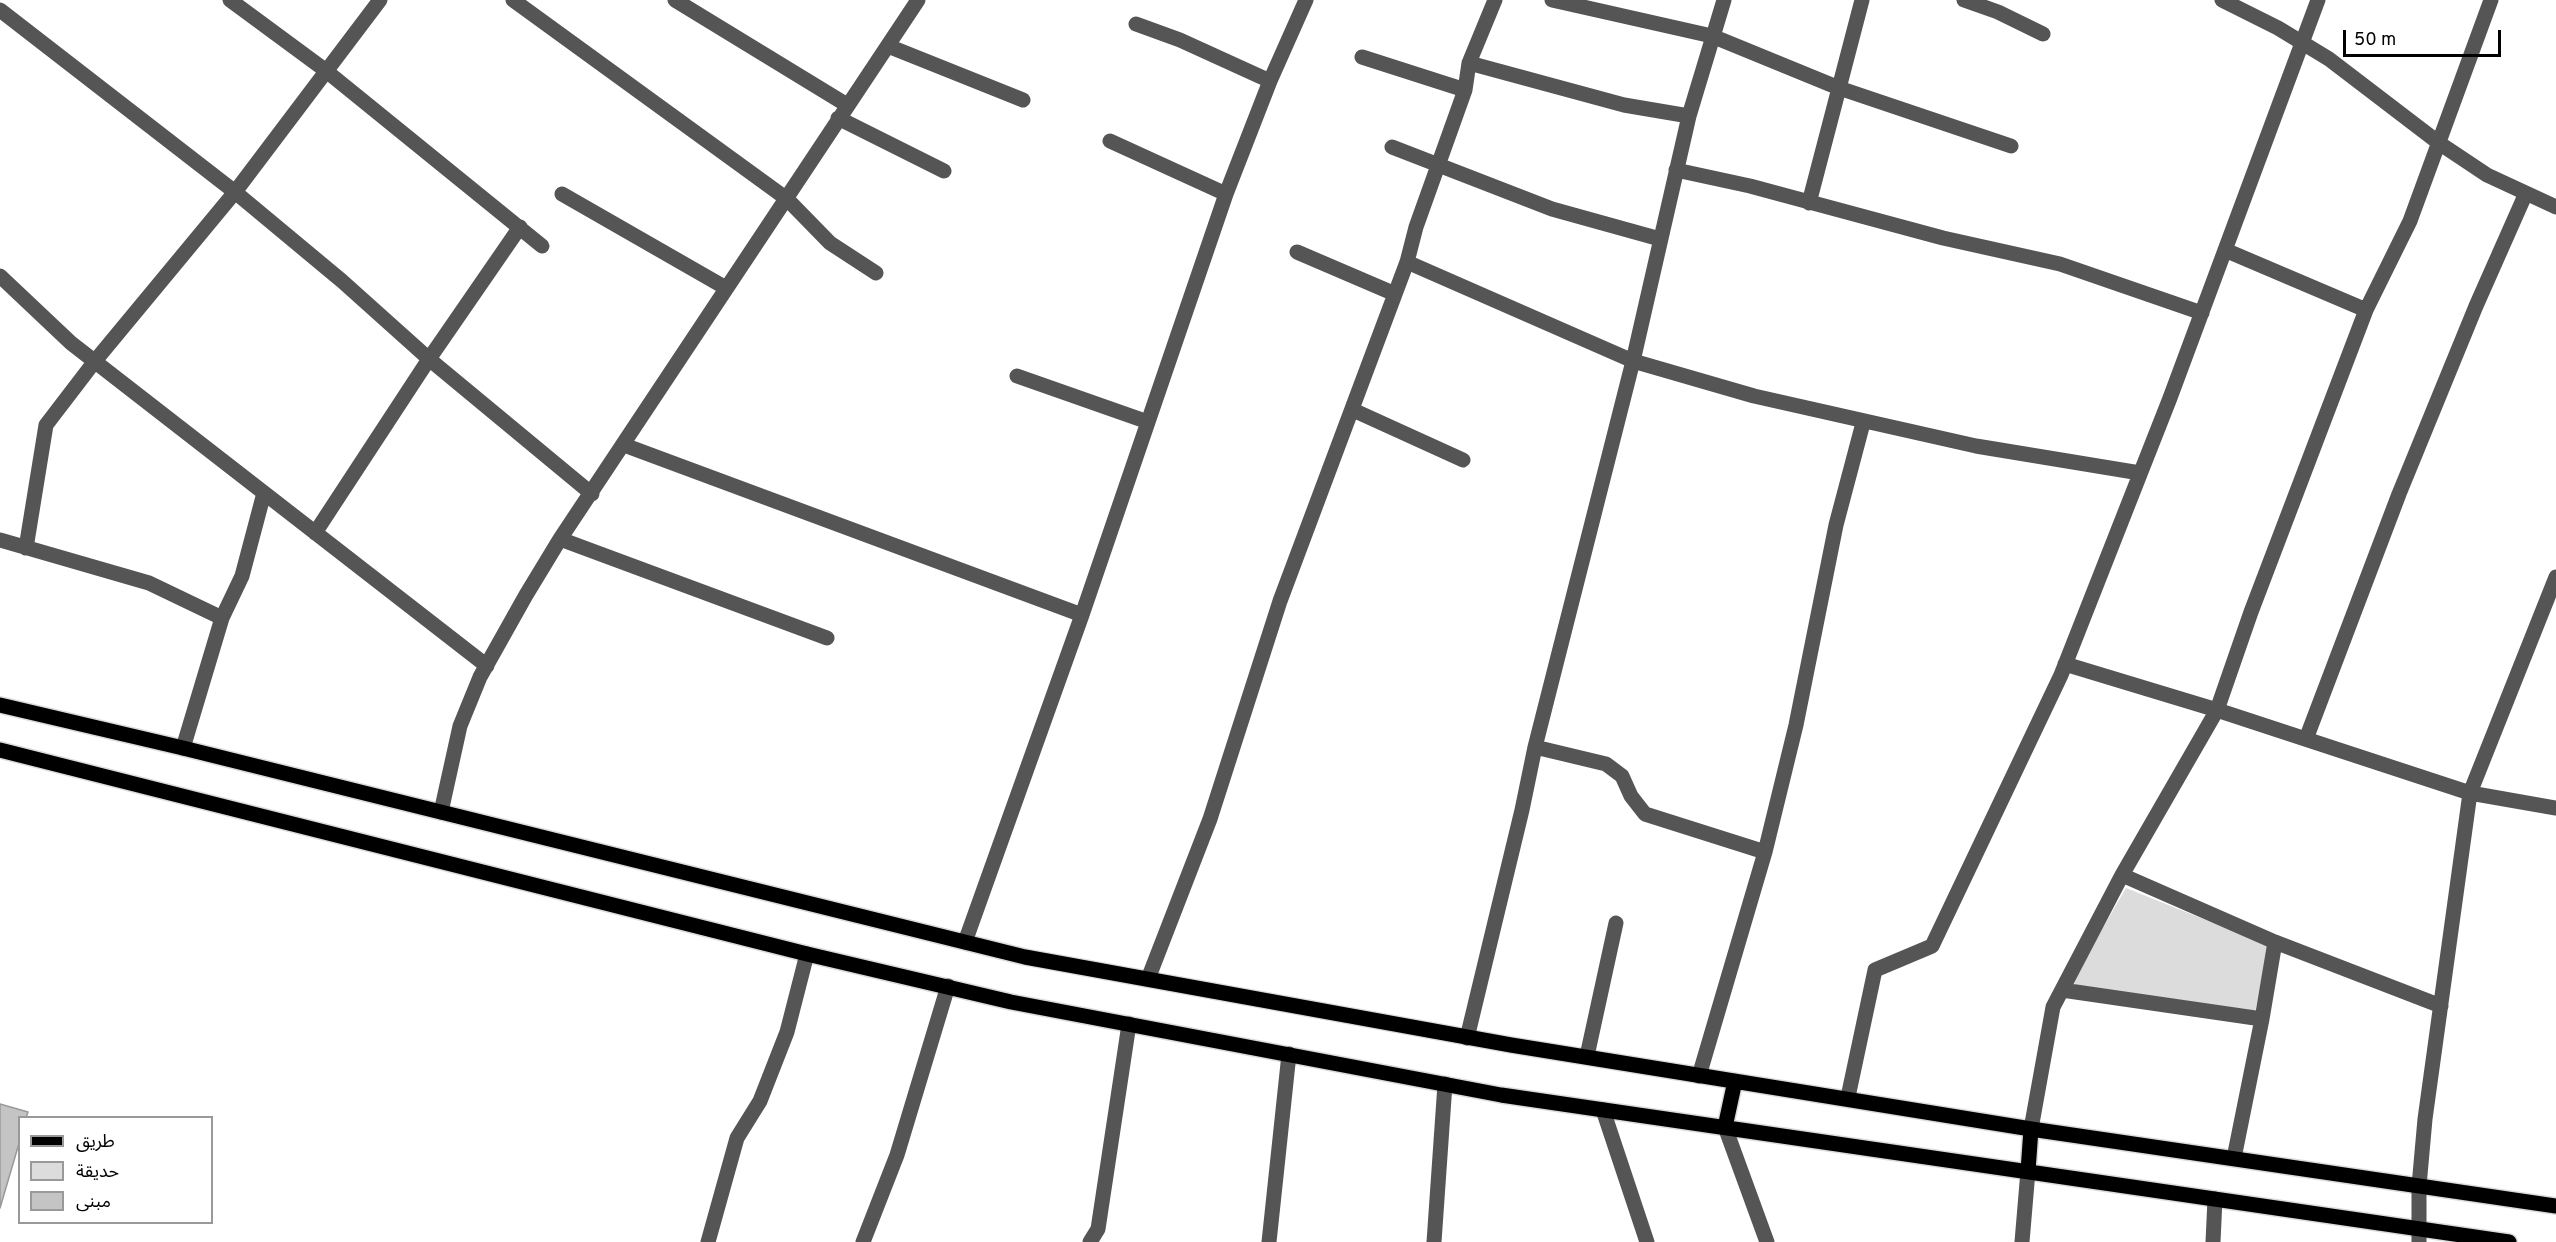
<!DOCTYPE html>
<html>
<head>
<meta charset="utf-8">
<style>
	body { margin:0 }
	#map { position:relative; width:2556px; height:1242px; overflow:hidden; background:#fff; font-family:Overpass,"Noto Sans Arabic",sans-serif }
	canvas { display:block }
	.legend { position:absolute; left:18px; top:1116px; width:195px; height:108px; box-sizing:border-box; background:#fff; border:2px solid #999; margin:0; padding:8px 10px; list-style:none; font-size:18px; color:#000 }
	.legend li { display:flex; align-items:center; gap:12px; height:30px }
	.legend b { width:30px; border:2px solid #999 }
	.scale { position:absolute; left:2343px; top:30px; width:158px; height:27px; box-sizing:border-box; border:3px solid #000; border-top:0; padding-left:8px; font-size:18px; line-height:21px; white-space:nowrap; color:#000; -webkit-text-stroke:4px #fff; paint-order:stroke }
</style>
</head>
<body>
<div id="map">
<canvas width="2556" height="1242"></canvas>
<ul class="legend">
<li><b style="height:8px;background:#000"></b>طريق</li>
<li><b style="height:16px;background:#dcdcdc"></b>حديقة</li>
<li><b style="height:16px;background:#c4c4c4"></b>مبنى</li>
</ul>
<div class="scale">50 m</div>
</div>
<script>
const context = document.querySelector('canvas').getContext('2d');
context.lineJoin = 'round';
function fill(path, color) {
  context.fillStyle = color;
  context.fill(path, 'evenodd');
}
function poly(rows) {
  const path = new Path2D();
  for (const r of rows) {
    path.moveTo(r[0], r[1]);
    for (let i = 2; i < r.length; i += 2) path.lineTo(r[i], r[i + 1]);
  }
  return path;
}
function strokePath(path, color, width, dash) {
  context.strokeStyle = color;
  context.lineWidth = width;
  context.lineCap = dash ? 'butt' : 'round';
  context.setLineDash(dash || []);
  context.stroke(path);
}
fill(poly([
	[2126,888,2268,945,2255,1013,2068,988]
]), '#dcdcdc');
const building = poly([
	[0,1104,28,1112,26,1118,20,1118,20,1140,0,1208,0,1104]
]);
fill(building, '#c4c4c4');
strokePath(building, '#999', 1.5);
const major = poly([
	[0,705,183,748,1025,957,1511,1045,2031,1129,2556,1206],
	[0,750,807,954,1011,1002,1501,1095,2509,1242],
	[1725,1127,1735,1081],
	[2028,1171,2031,1129]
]);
strokePath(major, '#dbdbdb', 18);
strokePath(poly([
	[230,0,325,70,542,246],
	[513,0,787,199,830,243,876,273],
	[675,0,847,105],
	[1552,0,1712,36,1839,88,2011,146],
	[1964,0,1998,12,2043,34],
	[2222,0,2278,28,2329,59,2439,143,2487,175,2556,207],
	[0,10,235,192,342,281,429,359,592,494],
	[1136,24,1180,40,1270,81],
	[888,46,1023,100],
	[1362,57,1465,90],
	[1469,63,1624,105,1689,116],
	[838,118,944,171],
	[1110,141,1226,194],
	[1392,147,1552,209,1660,239],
	[1676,170,1750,186,1943,238,2060,264,2202,313],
	[562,194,726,288],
	[1809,203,1862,0],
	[2225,250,2366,310],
	[1297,252,1395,294],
	[1407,262,1633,361,1754,396,1976,446,2140,473],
	[0,276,71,343,487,666],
	[1017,376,1148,422],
	[1353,410,1463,460],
	[624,445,1082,615],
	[315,533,429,359,520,227],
	[560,539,827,638],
	[0,540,149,583,222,618],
	[26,548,46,425,95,361,235,192,380,0],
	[2065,664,2217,710,2470,793,2556,808],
	[2306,739,2399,494,2476,306,2526,193],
	[1535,747,1606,764,1622,776,1631,796,1645,814,1765,852],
	[183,748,222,618,242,576,264,493],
	[441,812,460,726,480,677,526,595,560,539,918,0],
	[2122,875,2275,942,2441,1006],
	[965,942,1082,615,1226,194,1270,81,1306,0],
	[1148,979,1210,819,1280,601,1407,262,1416,227,1465,90,1469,63,1495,0],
	[2062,990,2262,1019],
	[1467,1038,1522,810,1535,747,1633,361,1689,116,1724,0],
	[1587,1056,1616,923],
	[1699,1076,1765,852,1796,725,1836,525,1863,423],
	[1848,1097,1875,970,1932,946,2061,675,2170,398,2318,0],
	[1603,1110,1647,1242],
	[1725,1127,1767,1242],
	[2031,1129,2053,1007,2122,875,2217,710,2251,612,2366,310,2410,221,2491,0],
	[2234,1158,2262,1019,2275,942],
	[708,1242,737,1138,760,1101,787,1032,807,954],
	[863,1242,897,1155,948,986],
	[1090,1242,1098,1229,1129,1024],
	[1269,1242,1289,1054],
	[1434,1242,1445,1084],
	[2022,1242,2028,1171],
	[2213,1242,2215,1199],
	[2419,1242,2419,1186,2425,1119,2470,793,2556,577]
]), '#555', 15);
strokePath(major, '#000', 15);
</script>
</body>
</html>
